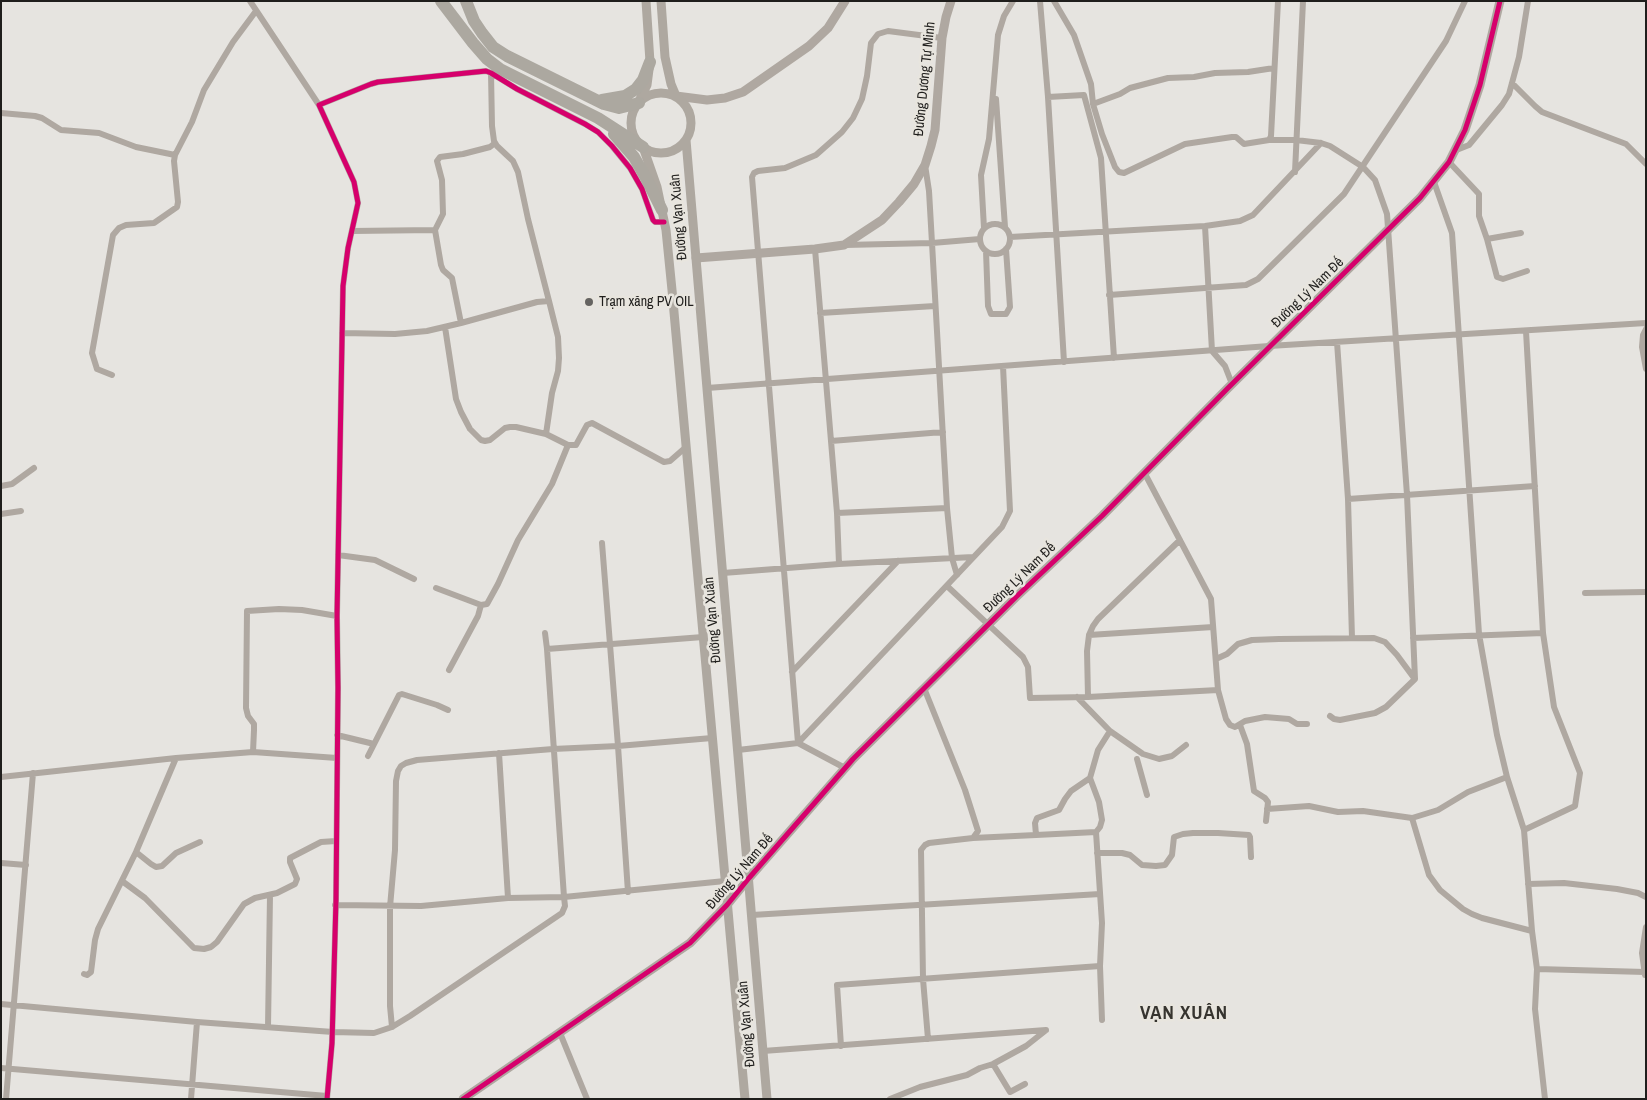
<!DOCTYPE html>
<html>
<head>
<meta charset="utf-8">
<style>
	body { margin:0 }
	#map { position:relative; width:1647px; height:1100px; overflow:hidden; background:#e6e4e0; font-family:"Archivo Narrow",sans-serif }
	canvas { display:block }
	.frame { position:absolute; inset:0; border:2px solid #1f1e1c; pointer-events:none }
</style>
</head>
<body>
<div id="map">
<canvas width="1647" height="1100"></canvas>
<div class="frame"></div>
</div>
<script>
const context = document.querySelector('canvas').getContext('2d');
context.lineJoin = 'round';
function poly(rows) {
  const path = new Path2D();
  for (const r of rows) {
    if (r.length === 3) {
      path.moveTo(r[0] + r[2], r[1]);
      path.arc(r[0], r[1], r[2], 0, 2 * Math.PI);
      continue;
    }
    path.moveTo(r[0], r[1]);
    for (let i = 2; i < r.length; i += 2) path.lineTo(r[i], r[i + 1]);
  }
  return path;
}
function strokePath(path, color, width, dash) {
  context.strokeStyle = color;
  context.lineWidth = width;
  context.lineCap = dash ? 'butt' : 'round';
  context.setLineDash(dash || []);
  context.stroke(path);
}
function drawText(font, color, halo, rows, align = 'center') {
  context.font = font + ' "Archivo Narrow",sans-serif';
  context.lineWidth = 5;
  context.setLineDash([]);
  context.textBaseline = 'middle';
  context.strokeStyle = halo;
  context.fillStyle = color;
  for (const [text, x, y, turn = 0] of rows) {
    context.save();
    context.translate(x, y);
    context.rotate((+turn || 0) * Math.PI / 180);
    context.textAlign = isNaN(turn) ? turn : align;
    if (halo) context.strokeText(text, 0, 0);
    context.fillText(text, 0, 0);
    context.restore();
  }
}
strokePath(poly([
	[250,1,319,105],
	[1040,1,1048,97,1064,362],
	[1054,1,1074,35,1091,84,1093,104,1102,134,1115,167,1119,172,1124,173,1185,144,1232,137,1236,137,1244,144,1269,140,1271,136,1278,1],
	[491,73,492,126,494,141,497,146,513,161,518,172,528,219,549,301],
	[1512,83,1535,106,1542,112,1626,144,1646,164],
	[1048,97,1084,95,1101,158,1114,358],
	[996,99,1005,227],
	[1093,104,1120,94,1130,88,1168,78,1194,77,1215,73,1248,72,1274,68],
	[1,113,35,116,42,118,61,130,99,133,136,147,175,155],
	[1269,140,1296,140,1321,143,1330,146,1363,167,1375,180,1387,214,1407,495,1415,679,1386,707,1375,713,1340,720,1334,719,1330,716],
	[1454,151,1469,145,1502,105,1509,94,1519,57,1528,1],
	[1449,162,1479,194,1479,216,1487,239,1521,233],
	[925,165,929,191,932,243,947,508,952,558,957,575],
	[1295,172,1303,1],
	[1434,182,1452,233,1479,634,1497,735,1507,777,1524,830,1532,931,1537,969,1535,1009,1545,1099],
	[995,239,15],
	[1205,226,1212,351,1225,366,1232,384],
	[984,228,981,175,989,139,998,35,1004,16,1013,1],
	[352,231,435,230],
	[1010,237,1205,226,1240,221,1253,215,1321,143],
	[1487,239,1497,277,1503,279,1527,271],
	[845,245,932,243,980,239],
	[815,249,837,513,839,564],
	[986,251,988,306,991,314,1006,314,1010,307,1006,249],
	[1109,295,1246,285,1258,279,1344,194,1446,41,1465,1],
	[820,313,935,306],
	[461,323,452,278,443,270,441,265,435,230,443,214,442,180,437,161,440,157,463,154,490,147,495,143],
	[445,327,456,399,461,412,470,429,481,440,485,441,490,440,505,428,510,427,516,427,546,434],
	[1646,329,1643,335,1642,347,1646,369],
	[342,333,395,334,427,331,461,323,537,302,549,301,558,337,559,358,558,371,552,393,546,434,568,445,552,484,518,540,498,584,487,604,481,605,436,588],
	[1337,342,1348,499,1352,638],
	[112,375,97,369,92,353,113,235,119,228,126,225,154,223,177,207,178,202,174,161,175,155,192,122,204,90,233,42,256,11],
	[707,388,1269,346,1646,323],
	[831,441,943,432],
	[568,445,576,445,587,425,592,423,664,462,670,461,686,447],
	[1144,472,1211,599,1218,690,1226,719,1230,725,1235,727,1245,721,1265,717,1289,719,1297,724,1307,724],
	[1,486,12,484,34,468],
	[1348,499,1535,486],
	[837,513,947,508],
	[1,514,21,511],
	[602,543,618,746,628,892],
	[338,555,375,560,414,579],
	[723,573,839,564,973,557],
	[947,586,1023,657,1028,667,1030,698,1088,697,1087,651,1089,635,1093,626,1098,619,1180,540],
	[1585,593,1646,592],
	[1089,635,1213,627],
	[1413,638,1543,633],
	[547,649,703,637],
	[1216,659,1227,654,1238,644,1252,640,1279,639,1374,638,1385,642,1397,655,1414,678],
	[449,670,478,616,481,605],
	[792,672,898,561],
	[924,688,965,790,978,831,973,838,929,843,925,845,921,850,923,979,928,1039],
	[1077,697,1110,731,1098,750,1090,778,1071,791,1065,799,1059,810,1037,818,1035,823,1036,835,1096,832,1102,923,1100,966,1102,1020],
	[1088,697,1218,690],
	[1240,725,1247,744,1254,791,1265,798,1268,802,1266,821],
	[1110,731,1143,754,1159,759,1172,756,1186,745],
	[337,735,374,744],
	[738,750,798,743,1002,527,1010,511,1003,366],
	[253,752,254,730,254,724,248,716,246,708,247,611,279,609,302,610,337,616],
	[499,753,508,898],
	[368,756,399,695,402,694,437,705,448,710],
	[1137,759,1147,795],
	[845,768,798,743,752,177,754,173,758,171,785,168,816,155,842,132,853,118,862,99,867,76,871,43,878,34,888,31,942,38],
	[1,777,176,758,253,752,337,758],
	[1090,778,1099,802,1102,820,1100,827,1096,832],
	[1267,809,1309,806,1338,812,1363,811,1412,818,1438,810,1468,792,1507,777],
	[1412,818,1429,875,1440,890,1463,909,1472,914,1482,918,1532,931],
	[1524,830,1575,806,1580,773,1554,707,1543,633,1526,331],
	[973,838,1036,835],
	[136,852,151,864,156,867,162,866,176,853,200,842],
	[1097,853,1122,853,1130,855,1142,865,1156,866,1165,865,1172,855,1174,837,1183,834,1193,833,1218,833,1249,835,1250,837,1251,857],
	[1,863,26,865],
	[122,881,145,898,194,948,204,949,211,947,217,942,244,904,255,898,277,893,295,884,297,879,290,862,290,858,321,842,336,841],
	[1528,884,1564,883,1617,889,1638,893,1646,897],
	[335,905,421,906,508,898,564,897,725,881],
	[752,915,1100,894],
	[1537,969,1645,972],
	[84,974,87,975,91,972,95,940,98,929,136,852,176,758],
	[1645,975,1642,953,1646,927],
	[1,1004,197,1022,333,1032,374,1033,392,1027,410,1016,562,913,565,906,564,897,547,649,545,633],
	[268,1027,270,895],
	[392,1027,390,1006,390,907,395,850,396,781,398,771,401,766,406,763,417,760,553,749,618,746,712,738],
	[560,1033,587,1099],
	[841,1046,837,985,1100,966],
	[763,1051,1046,1030],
	[993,1064,1010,1092,1025,1084],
	[1,1068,327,1096],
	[6,1099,33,773],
	[191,1099,197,1022],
	[327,1099,332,1043,336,900,338,688,337,616,343,286,348,248,358,203,354,182,319,105,371,84,378,82,486,71,491,73,517,89,585,124,598,132,612,146,630,168,642,189,653,220,655,222,664,222],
	[890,1099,920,1087,967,1075,980,1068,993,1064,1026,1046,1045,1031]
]), '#afa8a1', 6);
strokePath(poly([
	[676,96,707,100,725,98,743,92,809,46,828,28,845,1],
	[696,258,815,249,844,245,882,220,899,202,914,184,925,165,931,146,935,130,942,38,946,17,951,1],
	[463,1099,690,943,727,905,749,878,853,759,1016,597,1102,516,1227,389,1420,198,1449,162,1465,130,1480,85,1500,1]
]), '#afa8a1', 9);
strokePath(poly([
	[661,1,665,57,671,84,676,96],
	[661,123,30],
	[639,101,647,85,650,62,646,1],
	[686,140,767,1099],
	[643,147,657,187,666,230,672,290,745,1099]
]), '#aea8a0', 9);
strokePath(poly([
	[441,1,473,43,487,59,500,69,598,118,643,147],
	[466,1,474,21,482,33,493,47,507,56,604,104,619,108,639,103],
	[602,100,625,96,636,89,643,80,650,62],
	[614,134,634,157,646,178,662,210]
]), '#aca8a0', 12);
strokePath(poly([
	[327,1099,332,1043,336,900,338,688,337,616,343,286,348,248,358,203,354,182,319,105,371,84,378,82,486,71,491,73,517,89,585,124,598,132,612,146,630,168,642,189,653,220,655,222,664,222],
	[463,1099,690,943,727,905,749,878,853,759,1016,597,1102,516,1227,389,1420,198,1449,162,1465,130,1480,85,1500,1]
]), '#d6006c', 5);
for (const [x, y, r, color] of [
	[589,302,5,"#656361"]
]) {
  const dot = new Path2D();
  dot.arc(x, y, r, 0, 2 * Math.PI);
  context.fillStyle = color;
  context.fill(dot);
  strokePath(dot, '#e8e5de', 2);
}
drawText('14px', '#1f1e1c', '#e8e5de', [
	["Đường Dương Tự Minh",925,79,-84],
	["Đường Vạn Xuân",679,217,-95],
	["Đường Lý Nam Đế",1308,293,-44],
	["Đường Lý Nam Đế",1020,578,-44],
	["Đường Vạn Xuân",713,620,-95],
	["Đường Lý Nam Đế",740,872,-49],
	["Đường Vạn Xuân",747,1024,-95]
]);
drawText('14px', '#1f1e1c', '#e8e5de', [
	["Trạm xăng PV OIL",599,302]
], 'left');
context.letterSpacing = '1px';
drawText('bold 19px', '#36342f', '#e8e5de', [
	["VẠN XUÂN",1184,1014]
]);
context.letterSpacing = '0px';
</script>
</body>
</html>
